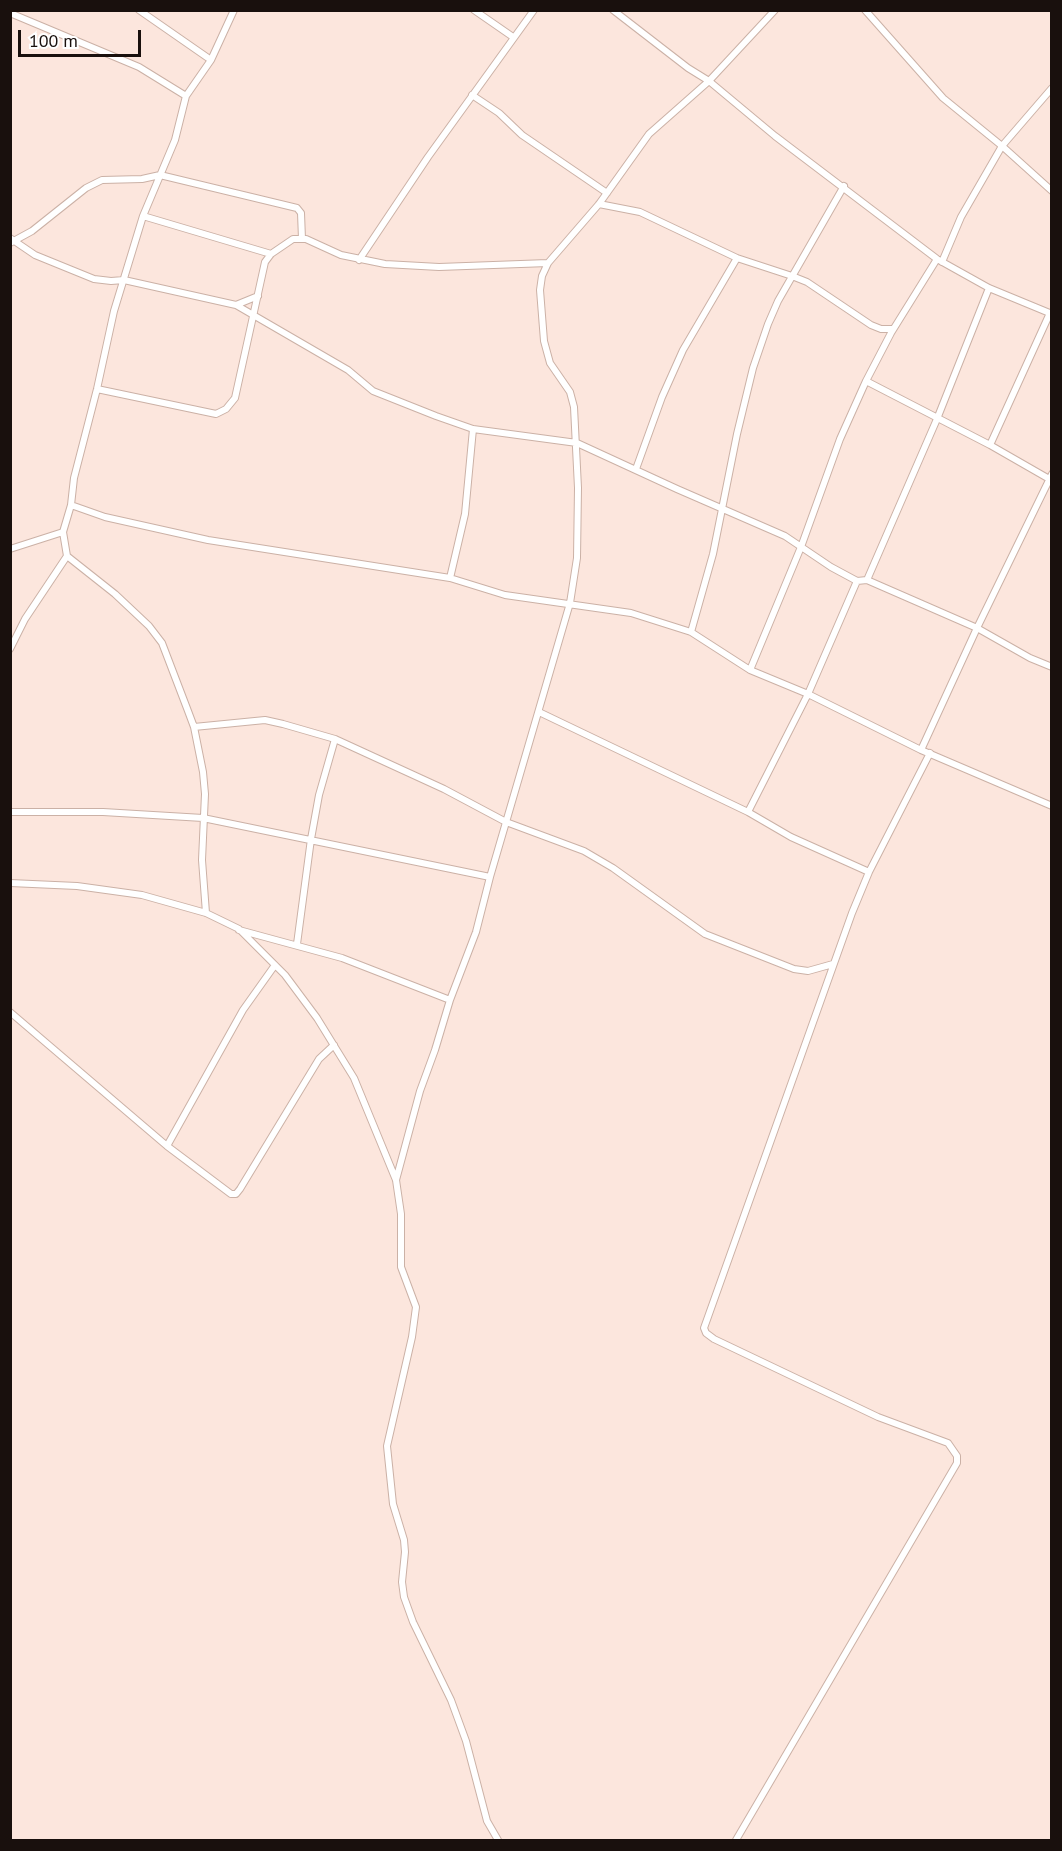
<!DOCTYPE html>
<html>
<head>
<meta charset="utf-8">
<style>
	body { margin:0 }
	#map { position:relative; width:1062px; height:1851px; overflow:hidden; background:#fce6dd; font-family:"PT Sans",sans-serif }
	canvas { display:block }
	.frame { position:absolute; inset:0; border:12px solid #19100d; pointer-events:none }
	.scale { position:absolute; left:18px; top:30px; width:123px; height:27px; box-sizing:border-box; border:3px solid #19100d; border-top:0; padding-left:8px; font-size:18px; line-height:21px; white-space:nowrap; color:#19100d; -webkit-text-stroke:4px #fff; paint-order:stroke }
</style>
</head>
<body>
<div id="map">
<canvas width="1062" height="1851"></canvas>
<div class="frame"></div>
<div class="scale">100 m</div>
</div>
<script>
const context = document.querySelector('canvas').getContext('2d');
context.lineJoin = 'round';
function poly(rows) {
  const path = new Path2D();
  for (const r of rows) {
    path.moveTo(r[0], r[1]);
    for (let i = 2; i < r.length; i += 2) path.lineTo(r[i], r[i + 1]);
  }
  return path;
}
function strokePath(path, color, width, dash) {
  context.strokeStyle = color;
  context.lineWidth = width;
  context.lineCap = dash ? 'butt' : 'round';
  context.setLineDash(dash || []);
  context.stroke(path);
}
const street = poly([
	[139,10,211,60],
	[474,10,513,37],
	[613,10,688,68,709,81,775,136,937,259,989,288,1052,314],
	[865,10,943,98,1002,146,1052,191],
	[10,13,139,67,186,96],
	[472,95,499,113,522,135,607,193],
	[599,204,640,212,737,258,792,276,807,282,871,325,881,329,893,329],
	[143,216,271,254],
	[10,238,35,255,94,279,111,281,124,280,236,305,348,370,373,391,436,416,473,429,577,443,677,489,785,536,831,567,857,581,867,580,977,628,1030,658,1052,667],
	[10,243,32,231,86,188,102,180,142,179,160,175,297,208,301,213,302,239],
	[359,260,428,157,534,10],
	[942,262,961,217,1002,146,1052,88],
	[236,305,258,296],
	[866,381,990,445,1051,480],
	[97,389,216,414,226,409,235,398,265,262,271,254,293,239,306,239,341,255,385,264,439,267,548,263],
	[990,445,1050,313],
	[636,469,662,397,683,350,737,258],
	[71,505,105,517,208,540,450,578,505,595,631,613,691,632,750,670,808,694,921,750,1052,806],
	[10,549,63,532],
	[67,556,115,594,149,626,162,643,188,711,194,727,203,772,205,794,202,860,206,913],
	[450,578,465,514,473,429],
	[867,580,937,419,989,288],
	[691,632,713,554,737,434,753,368,768,324,778,301,844,186],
	[10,649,25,619,67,556,63,532,71,505,74,478,97,389,114,311,143,216,175,140,186,96,211,60,234,10],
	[750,670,801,547,840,439,866,381,891,333,937,259],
	[539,712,748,812,791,837,869,872],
	[194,727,265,720,283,724,335,739,444,789,506,822,584,851,613,868,705,934,794,969,808,971,833,964],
	[921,750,977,628,1052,474],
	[10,812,103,812,203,818,490,877],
	[748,812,808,694,857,581],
	[10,883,77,886,142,895,206,913,239,929,285,975,317,1018,354,1078,396,1180,401,1214,401,1267,416,1307,412,1337,387,1446,393,1504,404,1540,405,1552,402,1582,404,1597,413,1622,451,1700,466,1741,487,1821,498,1840],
	[239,930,342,958,450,1000],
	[297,944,311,839,319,795,335,739],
	[10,1012,167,1146,231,1194,236,1194,240,1189,319,1059,334,1045],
	[167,1146,243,1010,275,965],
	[396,1180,420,1091,435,1050,450,1000,476,932,490,877,570,603,577,558,578,488,574,407,570,392,550,363,544,341,540,290,542,276,548,263,599,204,649,134,709,81,775,10],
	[736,1840,957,1463,957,1456,948,1443,878,1417,714,1339,706,1333,704,1328,852,913,869,872,930,753]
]);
strokePath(street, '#cbb1a6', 8);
strokePath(street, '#fff', 6);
</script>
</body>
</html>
